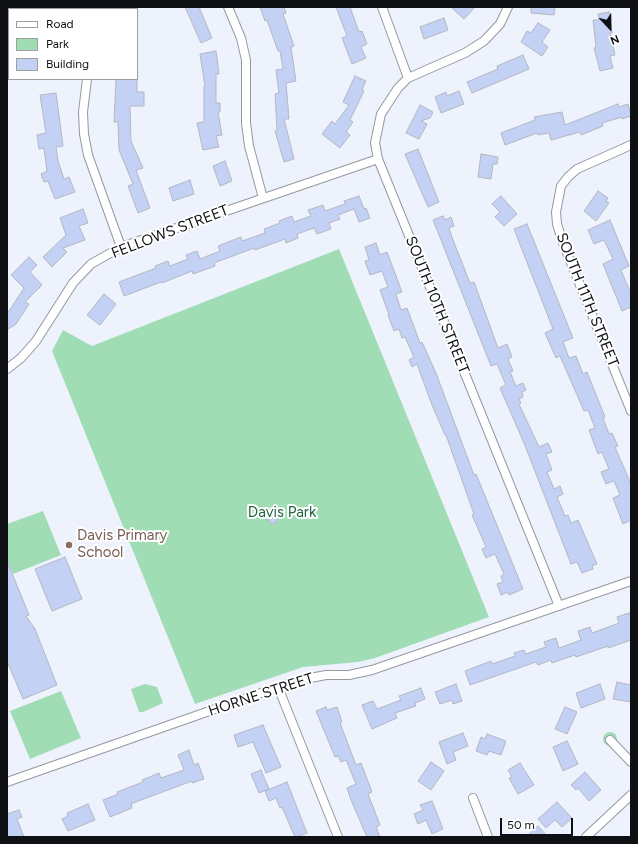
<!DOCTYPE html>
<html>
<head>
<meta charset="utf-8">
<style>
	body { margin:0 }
	#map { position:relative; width:638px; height:844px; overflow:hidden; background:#eef2fd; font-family:Figtree,sans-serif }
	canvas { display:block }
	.frame { position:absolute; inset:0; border:8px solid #0e1013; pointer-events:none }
	.legend { position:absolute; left:8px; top:8px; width:130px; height:72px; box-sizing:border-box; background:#fff; border:1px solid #9f9fa1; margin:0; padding:5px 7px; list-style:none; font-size:12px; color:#0e1013 }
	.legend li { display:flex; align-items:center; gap:8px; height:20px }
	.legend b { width:20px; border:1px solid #9f9fa1 }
	.north { position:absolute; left:590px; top:8px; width:40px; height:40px; -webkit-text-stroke:3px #fff; paint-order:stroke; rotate:158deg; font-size:11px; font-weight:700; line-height:16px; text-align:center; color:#0e1013 }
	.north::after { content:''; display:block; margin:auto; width:14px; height:18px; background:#0e1013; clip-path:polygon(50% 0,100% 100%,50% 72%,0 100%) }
	.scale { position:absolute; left:500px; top:818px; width:73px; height:18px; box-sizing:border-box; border:2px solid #0e1013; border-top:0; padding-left:5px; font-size:12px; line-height:14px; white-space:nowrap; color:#0e1013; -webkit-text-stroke:3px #fff; paint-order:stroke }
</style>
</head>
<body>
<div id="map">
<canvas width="638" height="844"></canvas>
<div class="frame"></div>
<ul class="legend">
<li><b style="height:5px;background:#fff"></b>Road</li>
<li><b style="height:11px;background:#a0ddb4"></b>Park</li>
<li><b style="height:11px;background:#c3d1f5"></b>Building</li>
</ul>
<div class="north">N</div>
<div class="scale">50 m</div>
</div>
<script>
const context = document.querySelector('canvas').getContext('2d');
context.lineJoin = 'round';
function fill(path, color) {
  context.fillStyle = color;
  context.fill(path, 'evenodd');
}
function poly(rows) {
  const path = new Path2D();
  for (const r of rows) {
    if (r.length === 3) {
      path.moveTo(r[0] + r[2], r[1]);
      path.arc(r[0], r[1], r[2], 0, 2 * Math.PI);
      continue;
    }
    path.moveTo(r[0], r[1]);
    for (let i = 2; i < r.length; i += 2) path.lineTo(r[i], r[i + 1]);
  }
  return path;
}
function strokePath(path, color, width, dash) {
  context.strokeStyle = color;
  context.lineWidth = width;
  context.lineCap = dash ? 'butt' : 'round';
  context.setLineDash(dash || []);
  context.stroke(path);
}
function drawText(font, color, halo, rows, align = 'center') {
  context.font = font + ' Figtree,sans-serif';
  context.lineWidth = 4;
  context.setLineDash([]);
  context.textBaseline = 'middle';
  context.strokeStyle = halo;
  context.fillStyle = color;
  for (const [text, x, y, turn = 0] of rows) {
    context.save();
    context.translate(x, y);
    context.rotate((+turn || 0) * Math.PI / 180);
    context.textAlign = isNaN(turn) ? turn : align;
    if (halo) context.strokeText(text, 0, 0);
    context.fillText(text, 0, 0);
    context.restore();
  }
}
fill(poly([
	[339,249,489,617,375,658,358,662,303,667,195,704,52,351,63,330,92,346],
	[43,511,61,555,13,574,7,560,7,524],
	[145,684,157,687,163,703,143,712,139,712,131,689],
	[61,691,81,738,30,759,10,711],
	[610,739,7]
]), '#a0ddb4');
const building = poly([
	[185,7,199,7,212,38,201,43,185,7],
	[260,7,284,7,286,13,283,14,294,46,291,47,296,81,286,83,289,119,284,119,294,159,284,162,275,131,277,130,275,94,279,93,276,70,283,69,280,51,278,51,267,20,265,21,260,7],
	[336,7,350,7,359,32,362,31,367,44,361,47,366,58,352,64,342,38,347,36,336,7],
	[451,7,475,7,464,19,451,7],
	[531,7,555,7,554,15,531,13,531,7],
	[609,12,612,33,610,33,615,55,610,56,613,68,600,71,594,48,596,47,593,20,599,20,598,14,609,12],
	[444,18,448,30,424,39,420,27,444,18],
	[538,23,550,30,542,42,548,47,542,56,521,42,527,31,531,33,538,23],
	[216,51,219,74,216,74,216,103,220,103,220,112,218,112,222,135,216,136,219,147,203,150,197,123,204,122,204,86,205,86,200,54,216,51],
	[523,55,529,69,472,93,467,82,498,69,497,66,523,55],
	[355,76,366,81,362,90,364,91,350,120,353,122,346,132,350,135,340,148,322,134,332,121,335,124,349,105,343,102,355,76],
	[116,79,137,79,137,92,144,92,144,106,130,106,131,141,143,168,136,170,150,208,138,213,128,186,133,184,119,150,118,122,114,122,116,79],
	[459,91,464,104,441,113,435,97,446,92,447,96,459,91],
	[56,93,63,146,56,147,58,161,64,179,69,177,75,192,55,199,48,181,44,182,41,174,47,171,44,148,39,149,37,135,46,133,40,95,56,93],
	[618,104,619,107,628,104,631,116,622,119,622,117,602,123,603,126,581,135,580,132,551,140,549,133,538,135,537,133,505,145,501,133,535,120,534,117,562,112,565,125,618,104],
	[420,105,433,112,430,118,421,121,427,124,419,139,406,133,420,105],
	[418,149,439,202,428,207,405,154,418,149],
	[481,154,498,157,497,164,493,164,491,179,478,177,481,154],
	[225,161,232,181,220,186,213,166,225,161],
	[190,180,194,194,173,201,169,188,190,180],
	[598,191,608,198,606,201,609,203,596,221,584,211,598,191],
	[359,196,364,209,366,208,370,218,359,222,354,209,338,215,340,219,329,223,331,229,317,234,314,228,297,234,298,238,286,243,285,239,255,250,254,248,214,263,215,266,193,274,192,271,162,283,161,282,124,296,119,282,156,268,155,266,168,261,170,266,188,259,186,255,197,251,200,259,220,251,218,246,241,237,242,241,265,233,264,229,280,223,279,221,292,216,294,222,311,216,308,210,323,205,325,211,345,204,344,201,359,196],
	[501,196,517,214,504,226,495,217,500,212,492,204,501,196],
	[83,209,88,223,79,226,85,240,63,248,67,252,52,267,43,257,66,235,60,218,83,209],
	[443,216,445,220,451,217,454,226,449,228,453,240,470,283,474,282,498,348,507,344,512,357,508,359,513,371,510,372,516,386,523,383,526,390,522,392,523,397,519,399,521,403,519,404,539,447,548,443,552,452,546,454,552,470,547,472,554,489,560,486,563,494,557,497,565,516,568,515,571,523,578,520,597,564,592,566,593,569,582,573,577,562,571,564,524,443,500,388,506,385,497,364,491,366,433,220,443,216],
	[610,220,629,266,621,270,631,294,631,307,622,311,603,264,613,259,604,240,594,244,588,230,610,220],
	[527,224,573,338,563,342,569,358,576,356,583,374,587,372,605,417,603,418,609,434,612,433,618,446,615,447,631,484,631,520,623,524,613,498,620,495,614,481,606,484,601,472,609,469,602,452,598,454,589,430,595,428,588,410,584,411,560,356,556,358,545,333,553,329,514,229,527,224],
	[376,243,380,255,387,252,402,292,396,294,401,310,407,308,420,343,422,342,436,373,474,475,476,474,523,589,509,595,508,592,501,595,497,584,503,582,501,576,504,574,495,554,486,558,482,549,486,547,472,515,474,514,446,435,445,435,432,405,417,364,412,367,409,360,414,357,405,337,402,338,399,329,394,331,388,315,389,315,380,290,388,287,382,271,370,275,365,261,369,260,365,247,376,243],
	[29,257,37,265,30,272,42,285,25,302,29,304,16,324,7,330,7,314,24,288,11,275,29,257],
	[104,294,116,304,100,325,87,315,104,294],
	[274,513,278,517,277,522,272,524,268,520,269,515,274,513],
	[65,557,82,599,52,611,35,569,65,557],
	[7,561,29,615,26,616,35,629,57,685,23,699,7,661,7,561],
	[629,613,631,618,631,640,608,648,608,646,576,657,575,655,552,663,551,660,538,665,536,662,470,685,465,671,491,661,492,664,515,656,514,653,524,650,526,654,546,647,544,642,556,638,559,648,581,640,578,631,590,627,592,633,619,623,617,617,629,613],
	[617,682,631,685,631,702,613,699,617,682],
	[456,684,462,701,453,704,452,700,440,704,435,692,456,684],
	[600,684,605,699,581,708,576,693,600,684],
	[421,688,425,699,415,703,416,706,395,713,397,718,372,729,362,705,373,701,377,709,401,700,399,696,421,688],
	[326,707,327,710,337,707,342,722,340,723,356,765,361,763,372,792,368,794,380,825,376,827,380,837,367,837,351,800,347,788,356,784,346,760,341,762,338,756,335,757,316,711,326,707],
	[565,707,577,712,567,734,555,729,565,707],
	[263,725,281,767,266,773,253,742,238,747,234,735,263,725],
	[463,733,468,746,453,752,456,760,447,764,439,742,463,733],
	[487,734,506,741,501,755,489,751,487,755,476,751,481,737,485,739,487,734],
	[567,741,578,764,563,771,553,747,567,741],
	[189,750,194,765,198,763,204,779,192,783,192,781,141,800,131,804,132,808,110,817,103,800,118,794,117,792,143,782,142,780,159,773,161,778,184,770,178,755,189,750],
	[431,762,444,771,431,790,418,781,431,762],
	[520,763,534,785,518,794,509,778,512,777,508,770,520,763],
	[261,770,269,789,259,793,251,774,261,770],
	[585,772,601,790,589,801,578,788,576,790,571,785,585,772],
	[287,782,307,833,297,837,295,837,282,807,280,808,276,798,269,801,265,791,287,782],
	[432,801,443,829,432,834,426,820,418,824,414,814,423,810,420,805,432,801],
	[557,802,572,818,562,827,555,820,546,828,538,819,557,802],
	[88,804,95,820,68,831,62,819,68,816,67,813,88,804],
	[19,810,22,817,17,819,24,837,7,837,7,814,19,810],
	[538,826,548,837,526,837,538,826]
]);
fill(building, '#c3d1f5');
strokePath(building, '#b3b7c1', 1);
const street = poly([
	[74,7,75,9],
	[228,7,241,38,246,60,246,123,249,146,263,198],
	[382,7,408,78],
	[508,7,500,24,484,41,465,53,408,78,398,88,381,114,375,143,378,159,559,606],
	[57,9,62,7],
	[7,31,9,30],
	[87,79,83,112,84,134,88,155,121,247],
	[631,145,577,169,568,177,561,186,556,212,557,224,563,243,631,411],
	[7,369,21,358,36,341,73,283,91,264,121,247,378,159],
	[278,687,338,837],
	[610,740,631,762],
	[7,782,278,687,305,679,326,675,349,675,372,670,631,581],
	[473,798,488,837],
	[586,837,631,795]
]);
strokePath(street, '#9498a1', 10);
strokePath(street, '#fff', 8);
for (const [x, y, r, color] of [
	[69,545,4,"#8d6e63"]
]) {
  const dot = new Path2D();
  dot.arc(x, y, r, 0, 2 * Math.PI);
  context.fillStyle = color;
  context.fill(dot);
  strokePath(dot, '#fff', 1.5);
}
drawText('15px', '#0e1013', '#fff', [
	["FELLOWS STREET",170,232,-21],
	["SOUTH 11TH STREET",587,300,68],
	["SOUTH 10TH STREET",437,305,68],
	["HORNE STREET",261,695,-18]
]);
drawText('15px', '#236640', '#fff', [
	["Davis Park",282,513]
]);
drawText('15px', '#785e54', '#fff', [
	["Davis Primary",77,536],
	["School",77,553]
], 'left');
</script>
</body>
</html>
